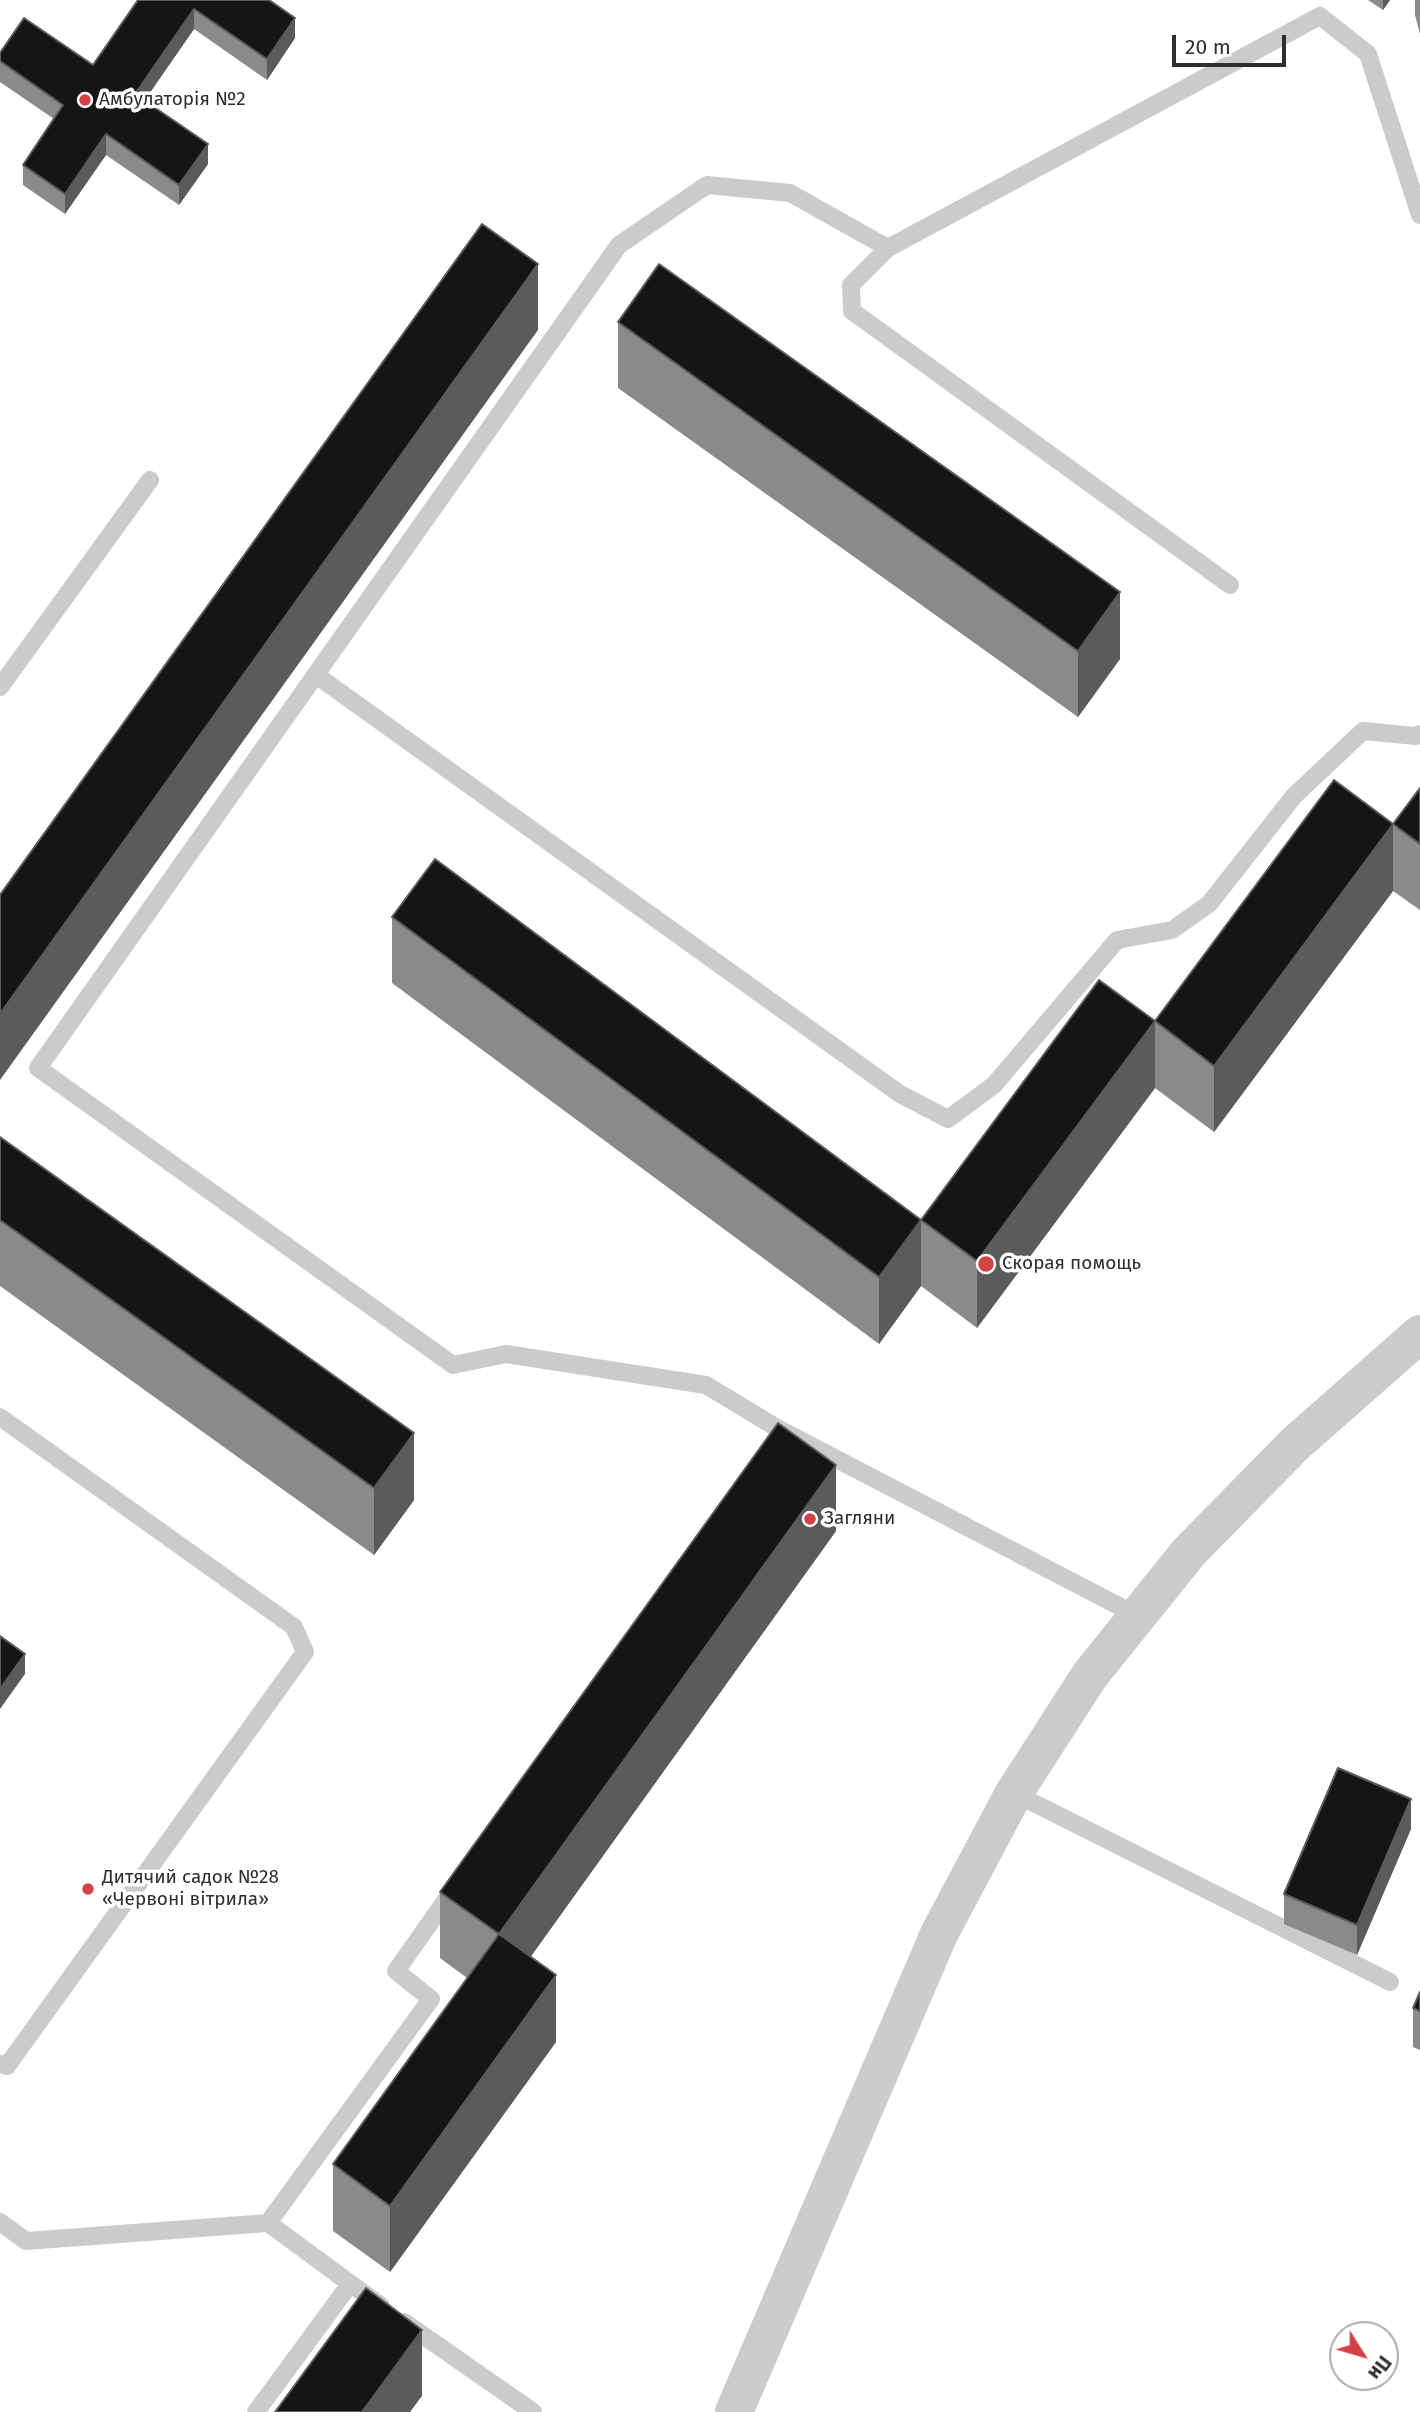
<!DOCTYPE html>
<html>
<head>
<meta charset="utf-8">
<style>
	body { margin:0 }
	#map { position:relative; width:1420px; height:2412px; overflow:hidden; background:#fff; font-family:"Fira Sans",sans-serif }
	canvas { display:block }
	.north { position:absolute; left:1329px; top:2321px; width:70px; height:70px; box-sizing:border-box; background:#fff; border:2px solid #ababab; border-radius:50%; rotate:127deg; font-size:19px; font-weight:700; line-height:28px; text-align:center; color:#2e2e2e }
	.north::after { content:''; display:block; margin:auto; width:24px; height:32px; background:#d44145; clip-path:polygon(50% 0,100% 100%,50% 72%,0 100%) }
	.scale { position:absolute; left:1172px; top:35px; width:114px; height:32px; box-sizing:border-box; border:4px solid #2e2e2e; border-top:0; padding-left:9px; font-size:21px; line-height:24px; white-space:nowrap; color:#2e2e2e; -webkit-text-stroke:5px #fff; paint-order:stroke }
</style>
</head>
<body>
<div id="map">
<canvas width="1420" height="2412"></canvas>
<div class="north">Пн</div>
<div class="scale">20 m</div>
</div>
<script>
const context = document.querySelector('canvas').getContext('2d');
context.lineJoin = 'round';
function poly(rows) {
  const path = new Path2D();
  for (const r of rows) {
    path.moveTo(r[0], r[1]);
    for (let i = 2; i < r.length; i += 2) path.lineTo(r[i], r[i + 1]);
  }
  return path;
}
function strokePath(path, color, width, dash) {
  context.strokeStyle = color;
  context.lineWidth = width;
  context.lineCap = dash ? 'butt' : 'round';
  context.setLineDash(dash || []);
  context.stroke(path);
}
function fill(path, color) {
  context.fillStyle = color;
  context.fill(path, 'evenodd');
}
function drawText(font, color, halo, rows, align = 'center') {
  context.font = font + ' "Fira Sans",sans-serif';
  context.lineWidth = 7;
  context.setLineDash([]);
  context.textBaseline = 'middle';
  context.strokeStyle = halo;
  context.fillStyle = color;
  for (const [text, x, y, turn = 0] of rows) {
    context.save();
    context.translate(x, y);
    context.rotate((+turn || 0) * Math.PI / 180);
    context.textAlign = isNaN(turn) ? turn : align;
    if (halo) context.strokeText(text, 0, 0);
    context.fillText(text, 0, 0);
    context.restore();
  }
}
strokePath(poly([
	[888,248,790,193,707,185,619,245,38,1068,453,1365,506,1354,706,1385,777,1428,1138,1616],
	[1230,585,852,311,851,285,888,248,1320,16,1368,54,1420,215],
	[316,675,900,1094,948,1119,994,1085,1117,940,1172,930,1209,904,1294,796,1363,731,1416,736,1420,734],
	[0,687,150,480],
	[0,1417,294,1627,305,1652,7,2066,0,2064],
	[1014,1793,1390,1982],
	[0,2222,26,2241,268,2223,381,2306],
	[268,2223,431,1999,396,1971,453,1890],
	[404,2322,533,2412],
	[256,2412,350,2284]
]), '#cbcbcb', 18);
strokePath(poly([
	[734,2412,939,1934,1014,1793,1090,1675,1189,1552,1295,1444,1420,1334]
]), '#cbcbcb', 38);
fill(poly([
	[138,0,269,0,295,38,267,80,194,29,145,100,208,164,179,205,106,155,65,214,23,185,23,165,54,119,0,82,0,53,93,65],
	[1368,0,1390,0,1383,10],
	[1415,0,1420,0,1420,34,1415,15],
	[618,322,1120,659,1078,717,618,388],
	[1420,788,1420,910,1393,891,1214,1132,1155,1088,1155,1021,1393,824],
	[392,917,921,1286,879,1344,392,983],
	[1155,1088,977,1328,921,1286,921,1220],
	[0,1137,414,1500,374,1555,0,1286],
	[836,1531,530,1957,556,2042,390,2272,333,2231,333,2164,467,1978,440,1958,440,1892],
	[1411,1829,1357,1955,1284,1924,1284,1894],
	[1420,1992,1420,2050,1413,2047,1413,2008]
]), '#8a8a8a');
fill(poly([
	[1383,0,1390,0,1383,10],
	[194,9,194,29,135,114,135,94],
	[295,18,295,38,267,80,267,59],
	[106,134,106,155,65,214,65,194],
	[208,144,208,164,179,205,179,185],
	[538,264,538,330,0,1080,0,1014],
	[1120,592,1120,659,1078,717,1078,651],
	[1393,824,1393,891,1214,1132,1214,1066],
	[1155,1021,1155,1088,977,1328,977,1261],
	[921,1220,921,1286,879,1344,879,1277],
	[414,1433,414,1500,374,1555,374,1488],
	[836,1465,836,1531,499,2001,499,1934],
	[25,1654,25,1674,0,1709,0,1689],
	[1411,1799,1411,1829,1357,1955,1357,1925],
	[556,1975,556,2042,390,2272,390,2206],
	[422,2330,422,2396,410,2412,362,2412]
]), '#5b5b5b');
const building = poly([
	[138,0,269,0,295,18,267,59,194,9,135,94,208,144,179,185,106,134,65,194,23,165,63,105,0,61,0,53,24,18,93,65,138,0],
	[482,224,538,264,0,1014,0,895,482,224],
	[659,264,1120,592,1078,651,618,322,659,264],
	[1334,780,1393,824,1214,1066,1155,1021,1334,780],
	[1420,788,1420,844,1393,824,1420,788],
	[435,859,921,1220,879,1277,392,917,435,859],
	[1099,980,1155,1021,977,1261,921,1220,1099,980],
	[0,1137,414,1433,374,1488,0,1220,0,1137],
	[778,1423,836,1465,499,1934,440,1892,778,1423],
	[0,1636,25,1654,0,1689,0,1636],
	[1338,1768,1411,1799,1357,1925,1284,1894,1338,1768],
	[499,1934,556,1975,390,2206,333,2164,499,1934],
	[1420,1992,1420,2011,1413,2008,1420,1992],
	[366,2288,422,2330,362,2412,275,2412,366,2288]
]);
fill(building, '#151515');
strokePath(building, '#5b5b5b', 2);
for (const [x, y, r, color] of [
	[85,100,7,"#d44145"],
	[986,1264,9,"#d44145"],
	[810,1519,7,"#d44145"],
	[88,1889,7,"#d44145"]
]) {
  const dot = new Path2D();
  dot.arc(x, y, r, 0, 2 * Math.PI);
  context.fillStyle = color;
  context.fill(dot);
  strokePath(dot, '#fff', 2.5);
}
drawText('19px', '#2e2e2e', '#fff', [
	["Амбулаторія №2",99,100],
	["Скорая помощь",1002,1264],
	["Загляни",824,1519],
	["Дитячий садок №28",102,1878],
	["«Червоні вітрила»",102,1900]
], 'left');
</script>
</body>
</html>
